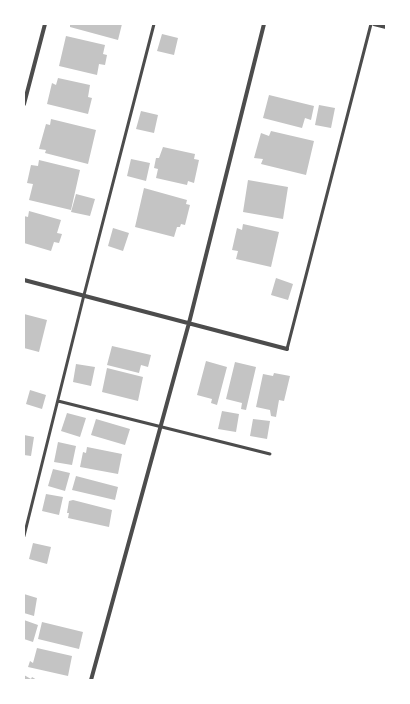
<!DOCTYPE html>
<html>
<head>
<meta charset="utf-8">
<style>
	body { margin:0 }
	#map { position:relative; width:410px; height:704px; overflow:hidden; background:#fff; font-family:Cabin,sans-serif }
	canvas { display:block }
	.frame { position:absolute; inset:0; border:25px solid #fff; pointer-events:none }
</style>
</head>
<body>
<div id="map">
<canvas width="410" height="704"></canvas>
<div class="frame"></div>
</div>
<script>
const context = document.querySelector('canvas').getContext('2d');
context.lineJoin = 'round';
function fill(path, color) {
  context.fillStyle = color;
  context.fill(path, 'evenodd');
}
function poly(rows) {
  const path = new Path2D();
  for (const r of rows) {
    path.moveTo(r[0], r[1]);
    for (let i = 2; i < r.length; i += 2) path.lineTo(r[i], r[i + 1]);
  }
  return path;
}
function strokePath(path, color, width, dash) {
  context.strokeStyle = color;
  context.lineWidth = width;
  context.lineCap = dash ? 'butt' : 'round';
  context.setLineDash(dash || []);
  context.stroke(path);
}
fill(poly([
	[70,24,122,24,118,40,70,27],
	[162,34,178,38,174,55,157,51],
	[66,36,105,45,103,54,107,55,105,65,99,64,97,75,59,66],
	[58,78,90,85,88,97,92,98,88,114,47,104,52,83,56,85],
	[269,95,314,106,311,120,305,118,302,128,263,118],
	[319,105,335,108,331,128,315,125],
	[141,111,158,115,154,133,136,129],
	[51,119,96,130,88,164,45,153,46,150,39,149,46,124,50,125],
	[271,131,314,141,306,175,261,164,263,159,254,158,261,133,269,136],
	[163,147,195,154,194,159,199,160,194,183,188,181,187,185,156,178,158,169,154,168,156,158,159,158],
	[131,159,150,163,146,181,127,176],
	[39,160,80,170,71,210,29,200,33,184,27,183,31,165,38,166],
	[248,180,288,187,283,219,243,212],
	[144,188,187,200,186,204,190,205,185,225,181,224,180,227,177,227,174,237,135,227],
	[76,194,95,199,90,216,71,212],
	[29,211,61,220,57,233,62,234,59,243,54,242,51,251,24,243,24,216,28,217],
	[243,224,279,232,271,267,236,259,238,251,232,250,237,228,242,230],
	[113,228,129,233,123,251,108,246],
	[276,278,293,284,288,300,271,295],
	[24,314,47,320,39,352,24,348],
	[112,346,151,355,148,367,141,365,139,373,107,365],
	[206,361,227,367,217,405,211,403,212,399,197,395],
	[235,362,256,367,246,410,241,409,242,403,226,399],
	[76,364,95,367,91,386,73,382],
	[107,368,143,377,138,401,102,392],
	[274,373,290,376,284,401,279,400,276,417,271,416,270,410,256,407,263,374,273,376],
	[30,390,46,395,42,409,26,404],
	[222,411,239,414,236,432,218,429],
	[67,413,86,418,80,437,61,431],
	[96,419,130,429,125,445,91,435],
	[253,419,270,421,267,439,250,436],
	[24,435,34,437,31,456,24,455],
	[58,442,76,446,72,465,54,462],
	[87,447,122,454,118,474,80,467,83,452,86,453],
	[53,469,70,473,65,491,48,486],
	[76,476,118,487,115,500,72,490],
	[46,494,63,497,59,515,42,511],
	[73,500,112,510,109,527,68,518,69,513,67,513,69,501],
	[33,543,51,547,47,564,29,559],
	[24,594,37,598,34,616,24,613],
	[24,620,38,625,33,642,24,639],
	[42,622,83,632,79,649,38,639],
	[37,648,72,656,68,676,28,667,30,661,33,663],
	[24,675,31,679,32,677,37,680,24,680]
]), '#c4c4c4');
strokePath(poly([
	[287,349,371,24],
	[58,401,270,454],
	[24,536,84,295,154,24]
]), '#4c4c4c', 3);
strokePath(poly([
	[374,24,386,27],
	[24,104,45,24],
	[24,280,287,349],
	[91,680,189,323,264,24]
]), '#4c4c4c', 4);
</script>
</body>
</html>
